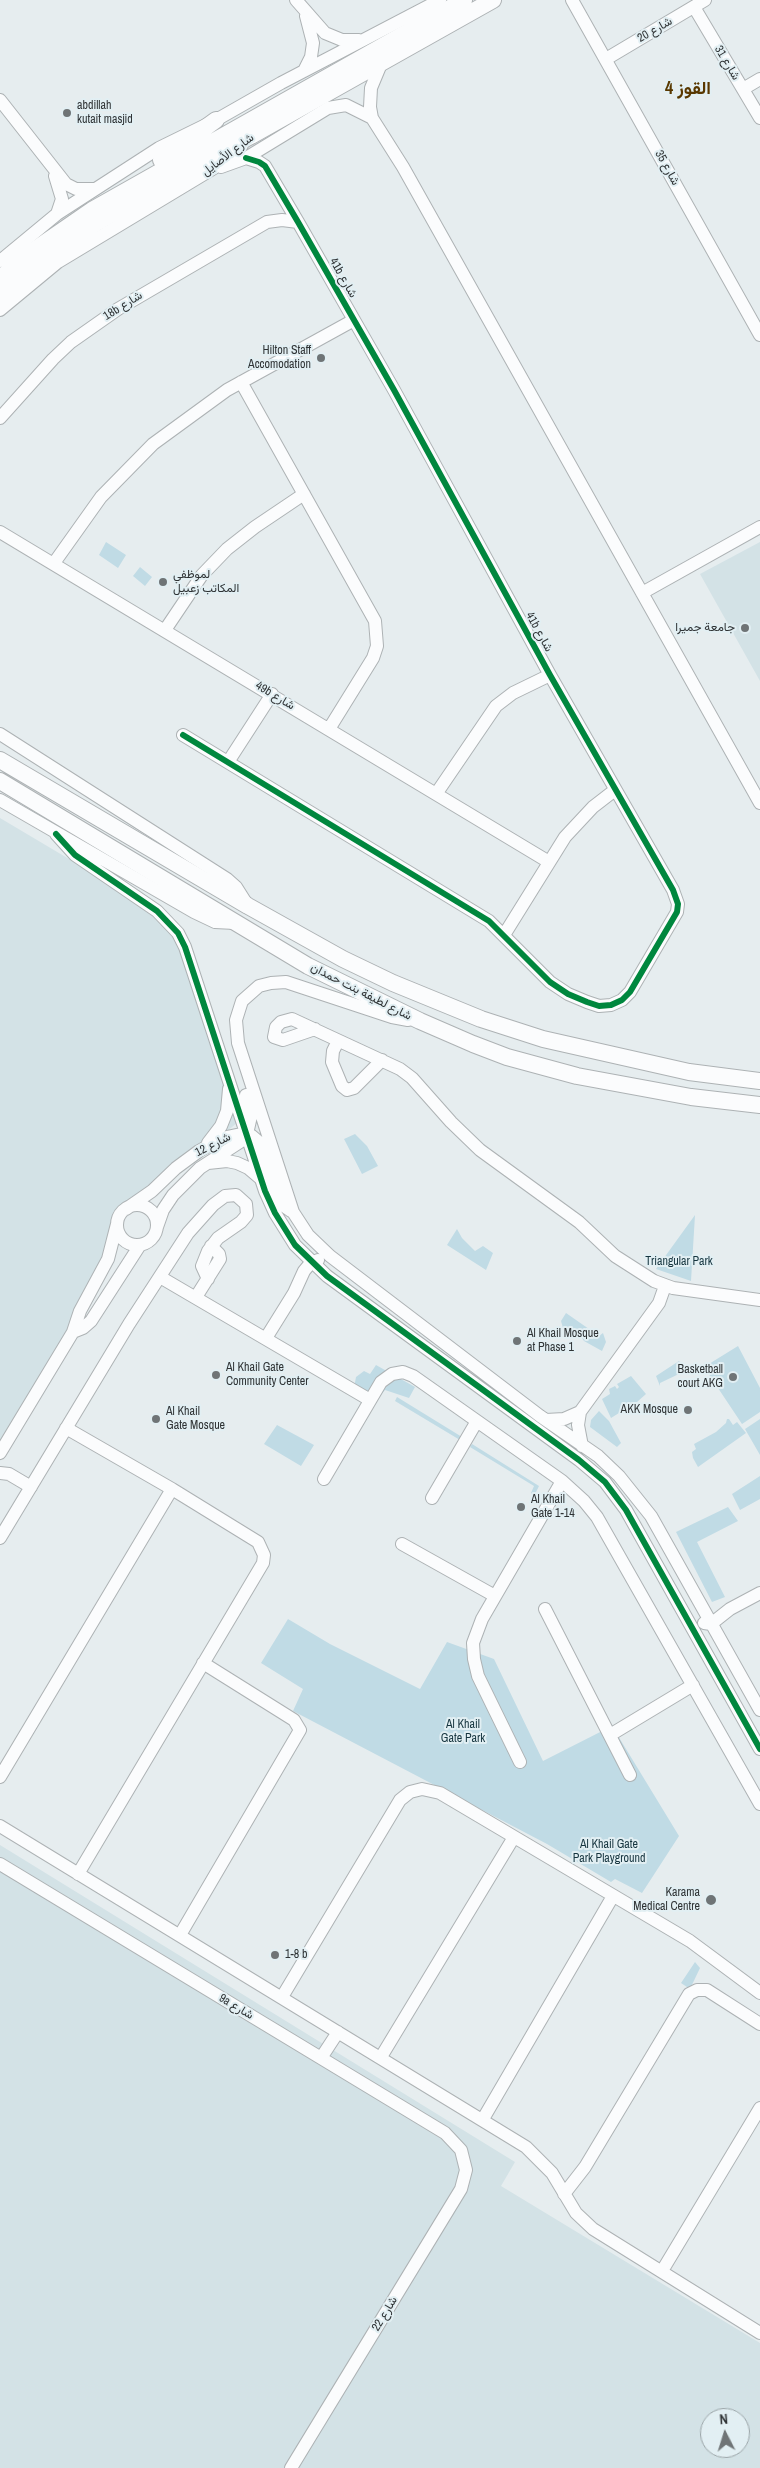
<!DOCTYPE html>
<html>
<head>
<meta charset="utf-8">
<style>
	body { margin:0 }
	#map { position:relative; width:760px; height:2468px; overflow:hidden; background:#e6edef; font-family:"Archivo Narrow",sans-serif }
	canvas { display:block }
	.north { position:absolute; left:700px; top:2408px; width:50px; height:50px; box-sizing:border-box; background:#e2eff3; border:1px solid #9aa4a7; border-radius:50%; rotate:355deg; font-size:14px; font-weight:700; line-height:20px; text-align:center; color:#2f3335 }
	.north::after { content:''; display:block; margin:auto; width:18px; height:22px; background:#6f7476; clip-path:polygon(50% 0,100% 100%,50% 72%,0 100%) }
</style>
</head>
<body>
<div id="map">
<canvas width="760" height="2468"></canvas>
<div class="north">N</div>
</div>
<script>
const context = document.querySelector('canvas').getContext('2d');
context.lineJoin = 'round';
function fill(path, color) {
  context.fillStyle = color;
  context.fill(path, 'evenodd');
}
function poly(rows) {
  const path = new Path2D();
  for (const r of rows) {
    if (r.length === 3) {
      path.moveTo(r[0] + r[2], r[1]);
      path.arc(r[0], r[1], r[2], 0, 2 * Math.PI);
      continue;
    }
    path.moveTo(r[0], r[1]);
    for (let i = 2; i < r.length; i += 2) path.lineTo(r[i], r[i + 1]);
  }
  return path;
}
function strokePath(path, color, width, dash) {
  context.strokeStyle = color;
  context.lineWidth = width;
  context.lineCap = dash ? 'butt' : 'round';
  context.setLineDash(dash || []);
  context.stroke(path);
}
function drawText(font, color, halo, rows, align = 'center') {
  context.font = font + ' "Archivo Narrow",Vazirmatn,sans-serif';
  context.lineWidth = 4;
  context.setLineDash([]);
  context.textBaseline = 'middle';
  context.strokeStyle = halo;
  context.fillStyle = color;
  for (const [text, x, y, turn = 0] of rows) {
    context.save();
    context.translate(x, y);
    context.rotate((+turn || 0) * Math.PI / 180);
    context.textAlign = isNaN(turn) ? turn : align;
    if (halo) context.strokeText(text, 0, 0);
    context.fillText(text, 0, 0);
    context.restore();
  }
}
fill(poly([
	[760,542,760,681,700,574],
	[0,818,175,922,238,1122,121,1220,24,1423,0,1461],
	[0,1845,515,2162,501,2186,760,2343,760,2468,0,2468],
	[710,2418,740,2418,740,2448,710,2448]
]), '#d3e2e6');
fill(poly([
	[106,542,126,555,118,568,99,555],
	[140,567,152,577,145,586,133,576],
	[355,1134,367,1146,378,1166,362,1174,344,1139],
	[695,1215,691,1281,656,1269],
	[457,1229,462,1238,475,1251,483,1246,493,1253,486,1270,447,1245],
	[566,1313,599,1336,603,1333,606,1342,602,1351,584,1341,579,1334,573,1335,563,1328,561,1321],
	[738,1346,760,1388,760,1412,742,1424,704,1367],
	[679,1361,684,1368,681,1373,660,1383,660,1386,656,1376],
	[376,1365,415,1387,409,1398,385,1390,376,1401,354,1388,356,1377,364,1371,370,1374],
	[631,1376,646,1394,637,1402,628,1403,619,1413,611,1418,602,1399,610,1394,609,1389,615,1386,617,1389,619,1387,617,1384],
	[397,1397,462,1437,460,1440,395,1401],
	[599,1411,609,1421,621,1443,617,1447,590,1427,591,1420],
	[727,1419,729,1419,733,1425,737,1422,746,1433,698,1467,693,1458,692,1452,696,1449,694,1444,716,1432,726,1423],
	[760,1419,760,1455,745,1429],
	[277,1425,314,1445,301,1466,264,1444],
	[472,1444,539,1486,534,1496,531,1493,534,1486,470,1447],
	[760,1476,760,1499,740,1510,732,1494],
	[728,1507,738,1521,697,1542,725,1597,712,1602,676,1532],
	[288,1619,330,1644,420,1689,447,1642,494,1659,543,1761,612,1726,679,1836,642,1893,615,1879,611,1882,547,1844,293,1711,303,1689,261,1663],
	[695,1962,700,1968,690,1989,681,1983]
]), '#c0dbe5');
const minor = poly([
	[296,0,325,33,342,40,359,40],
	[572,0,760,335],
	[694,7,760,118],
	[606,59,705,0],
	[381,64,371,88,370,107,372,118,403,167,760,803],
	[304,71,311,57,313,43,306,16],
	[743,89,760,79],
	[0,100,66,184,76,189,94,189],
	[221,167,246,158,328,108,346,105,372,118],
	[55,176,62,199,57,214],
	[0,261,57,214,159,148,216,120,281,83,440,0],
	[0,310,58,262,214,168,242,145],
	[241,382,375,621,377,646,373,658,329,729],
	[0,418,53,359,71,342,118,309,267,222,282,220,298,222],
	[0,532,549,862],
	[54,563,101,497,153,444,227,390,354,320],
	[642,593,760,527],
	[165,630,202,575,227,549,255,527,304,494],
	[0,734,227,879,236,887,248,906],
	[183,735,489,921,550,982,568,994,587,1002,599,1006,611,1005,622,1000,630,992,677,912,678,904,673,890,550,675,394,390,298,222,265,166,259,162,246,158],
	[228,762,272,694],
	[436,794,496,706,513,693,550,675],
	[0,800,194,912,215,922,235,923],
	[56,834,75,855,157,911,178,933,185,947,265,1191,275,1213,295,1245,327,1276,579,1460,605,1482,626,1510,760,1749],
	[504,935,565,837,593,807,615,790],
	[408,1020,392,1017,286,982,271,983,259,986,242,1001,236,1020,238,1043,293,1212,308,1235,330,1256,540,1416,598,1456,619,1476,651,1516,760,1710],
	[315,1029,283,1040,274,1037,276,1027,281,1022,292,1019,400,1069,412,1078,451,1122,480,1150,579,1222,615,1256,654,1281,673,1288,760,1300],
	[338,1041,333,1051,332,1062,342,1086,347,1090,354,1088,382,1060],
	[208,1143,221,1126,227,1111,229,1089],
	[208,1163,227,1161,237,1163,248,1168,261,1179],
	[137,1225,20],
	[126,1209,152,1191,176,1168,199,1151,222,1138,241,1134,252,1136,259,1142,277,1196,284,1206,291,1211],
	[157,1227,163,1210,173,1195,200,1168,240,1142,247,1134,251,1116,246,1095],
	[160,1277,370,1400],
	[196,1297,220,1259,219,1254,211,1246],
	[73,1332,83,1328,91,1321,140,1245],
	[266,1338,294,1293,304,1271,309,1265,318,1260],
	[580,1412,578,1425,582,1446],
	[546,1420,564,1419,580,1412,659,1303,665,1286],
	[66,1428,172,1489,258,1542,264,1555,263,1563,78,1874],
	[0,1453,73,1332,80,1311,108,1259,117,1224],
	[0,1473,9,1474,31,1487],
	[324,1479,381,1382,392,1374,403,1372,413,1376,562,1481,584,1501,597,1517,760,1804],
	[432,1498,477,1421],
	[0,1538,129,1324,188,1233,213,1205,225,1196,236,1195,246,1204,247,1215,241,1222,218,1238,208,1251,202,1266,208,1279],
	[402,1544,495,1596],
	[545,1609,630,1775],
	[704,1623,711,1624,730,1609,760,1593],
	[610,1735,693,1685],
	[520,1762,478,1676,474,1659,473,1643,482,1619,562,1481],
	[0,1777,172,1489],
	[0,1826,526,2147,552,2173,576,2213,593,2229,760,2333],
	[0,1864,445,2133,461,2150,466,2170,461,2189,291,2468],
	[180,1935,300,1730,294,1720,203,1663],
	[282,1997,400,1800,410,1792,422,1789,440,1793,690,1941,760,1993],
	[381,2057,514,1837],
	[321,2058,338,2032],
	[483,2119,613,1896],
	[564,2194,585,2167,689,1994,697,1990,707,1990,760,2024],
	[662,2271,760,2108]
]);
const major = poly([
	[161,160,216,120],
	[0,278,34,250,92,210,464,0],
	[0,295,44,259,98,222,208,158,251,136,493,0],
	[0,760,248,906,343,959,393,983,481,1019,543,1039,689,1072,760,1081],
	[0,781,308,966,420,1021,473,1044,507,1057,577,1076,691,1097,760,1105]
]);
strokePath(minor, '#adb2b4', 14);
strokePath(major, '#adb2b4', 18);
strokePath(minor, '#fbfcfd', 12);
strokePath(major, '#fbfcfd', 16);
strokePath(poly([
	[183,735,489,921,550,982,568,994,587,1002,599,1006,611,1005,622,1000,630,992,677,912,678,904,673,890,550,675,394,390,298,222,265,166,259,162,246,158],
	[56,834,75,855,157,911,178,933,185,947,265,1191,275,1213,295,1245,327,1276,579,1460,605,1482,626,1510,760,1749]
]), '#00873e', 6);
for (const [x, y, r, color] of [
	[67,113,5,"#6f7476"],
	[321,358,5,"#6f7476"],
	[163,582,5,"#6f7476"],
	[745,628,5,"#6f7476"],
	[517,1341,5,"#6f7476"],
	[216,1375,5,"#6f7476"],
	[733,1377,5,"#6f7476"],
	[688,1410,5,"#6f7476"],
	[156,1419,5,"#6f7476"],
	[521,1507,5,"#6f7476"],
	[711,1900,6,"#6f7476"],
	[275,1955,5,"#6f7476"]
]) {
  const dot = new Path2D();
  dot.arc(x, y, r, 0, 2 * Math.PI);
  context.fillStyle = color;
  context.fill(dot);
  strokePath(dot, '#e2eff3', 2);
}
drawText('12px', '#2f3335', '#e2eff3', [
	["شارع 20",655,30,-30],
	["شارع 31",727,63,59],
	["شارع الأصايل",228,155,-37],
	["شارع 35",667,168,61],
	["41b شارع",343,278,60],
	["18b شارع",123,306,-32],
	["41b شارع",539,632,61],
	["49b شارع",275,696,31],
	["شارع لطيفة بنت حمدان",361,992,27],
	["شارع 12",213,1145,-27],
	["9a شارع",236,2007,31],
	["شارع 22",385,2314,-59]
]);
drawText('12px', '#2f3335', '#e2eff3', [
	["abdillah",77,106],
	["kutait masjid",77,120],
	["Hilton Staff",311,351,"right"],
	["Accomodation",311,365,"right"],
	["لموظفي",173,575],
	["المكاتب زعبيل",173,589],
	["جامعة جميرا",735,628,"right"],
	["Al Khail Mosque",527,1334],
	["at Phase 1",527,1348],
	["Al Khail Gate",226,1368],
	["Community Center",226,1382],
	["Basketball",723,1370,"right"],
	["court AKG",723,1384,"right"],
	["AKK Mosque",678,1410,"right"],
	["Al Khail",166,1412],
	["Gate Mosque",166,1426],
	["Al Khail",531,1500],
	["Gate 1-14",531,1514],
	["Karama",700,1893,"right"],
	["Medical Centre",700,1907,"right"],
	["1-8 b",285,1955]
], 'left');
drawText('12px', '#16353f', '#e2eff3', [
	["Triangular Park",679,1262],
	["Al Khail",463,1725],
	["Gate Park",463,1739],
	["Al Khail Gate",609,1845],
	["Park Playground",609,1859]
]);
drawText('bold 18px', '#593800', '#e2eff3', [
	["القوز 4",688,89]
]);
</script>
</body>
</html>
